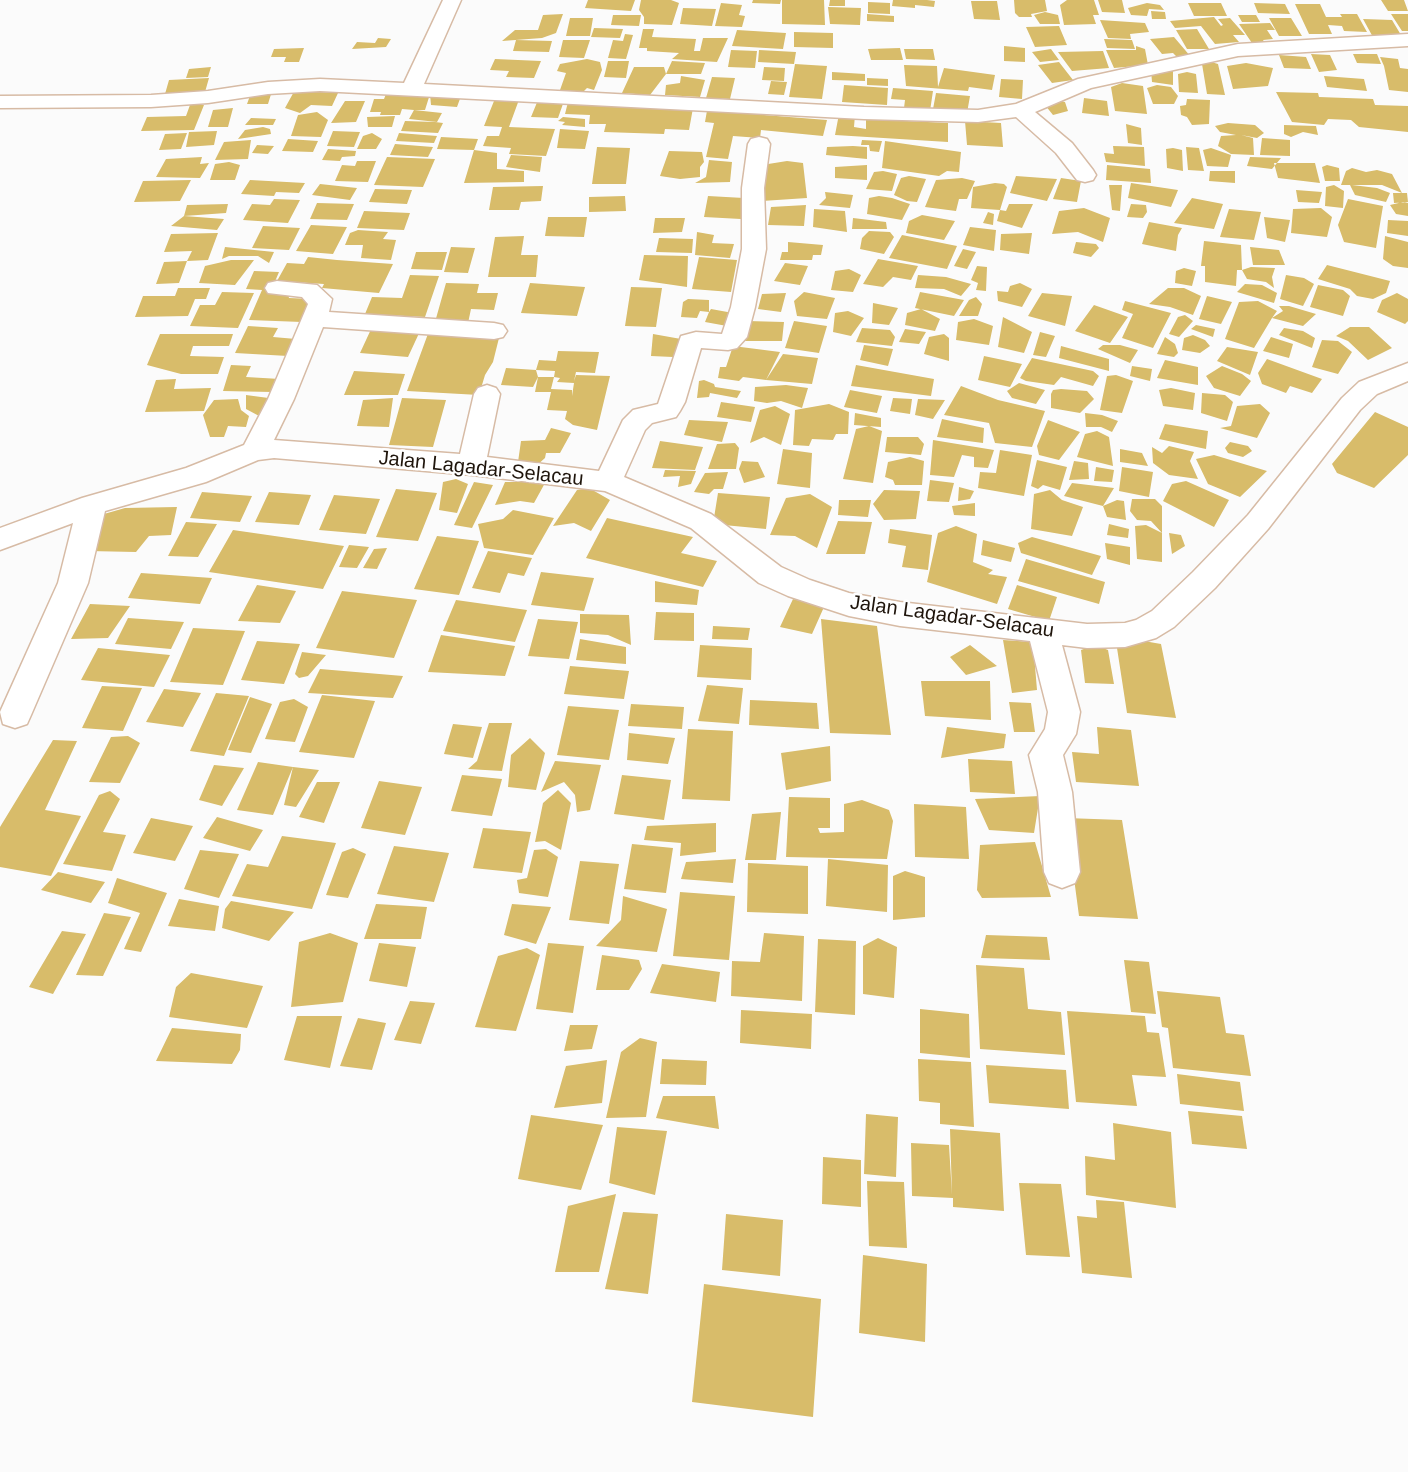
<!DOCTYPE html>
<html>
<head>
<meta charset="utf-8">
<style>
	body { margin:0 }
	canvas { display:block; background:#fbfbfb }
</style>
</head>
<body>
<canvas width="1408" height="1472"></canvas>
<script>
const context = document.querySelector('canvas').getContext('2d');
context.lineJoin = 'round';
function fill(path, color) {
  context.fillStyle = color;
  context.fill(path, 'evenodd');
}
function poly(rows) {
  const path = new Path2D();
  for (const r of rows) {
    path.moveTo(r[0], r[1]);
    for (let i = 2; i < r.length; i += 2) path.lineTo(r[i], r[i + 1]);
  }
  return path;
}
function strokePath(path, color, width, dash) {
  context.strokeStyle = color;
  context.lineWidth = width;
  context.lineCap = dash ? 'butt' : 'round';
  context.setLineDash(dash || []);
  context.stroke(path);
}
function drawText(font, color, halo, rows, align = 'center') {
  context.font = font + ' Arial,sans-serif';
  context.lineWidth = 5;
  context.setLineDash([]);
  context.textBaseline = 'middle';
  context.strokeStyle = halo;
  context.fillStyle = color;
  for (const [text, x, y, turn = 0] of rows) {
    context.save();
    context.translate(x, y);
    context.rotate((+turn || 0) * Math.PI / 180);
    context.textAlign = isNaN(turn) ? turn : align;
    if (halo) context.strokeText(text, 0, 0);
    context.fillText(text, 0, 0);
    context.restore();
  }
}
fill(poly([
	[588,0,635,0,631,11,585,8],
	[641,0,671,0,679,3,672,25,644,24,644,17,639,10],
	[753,0,781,0,780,4,752,3],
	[782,0,824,0,825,25,782,24],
	[830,0,845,0,845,6,829,6],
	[893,0,927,0,935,1,934,7,915,5,915,8,892,6],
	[1014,0,1045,0,1047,11,1031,14,1032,17,1019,17,1015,13],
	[1067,0,1094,0,1099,15,1093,15,1096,24,1064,25,1060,5],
	[1098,0,1122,0,1125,13,1102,12],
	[1381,0,1404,0,1408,11,1388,11],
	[971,1,997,1,1000,20,974,19],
	[868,2,890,3,890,14,868,13],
	[721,3,742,5,739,15,745,16,742,27,715,26],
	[1147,3,1160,5,1164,10,1149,9,1147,16,1131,15,1128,8],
	[1188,3,1221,3,1227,16,1194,16],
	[1254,3,1285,4,1290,14,1258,13],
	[1295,4,1320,4,1326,17,1342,17,1340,14,1357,14,1367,32,1344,31,1342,26,1328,25,1332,34,1309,34],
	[828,7,861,8,860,25,830,24],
	[683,8,716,9,712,26,680,24],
	[1151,11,1165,12,1166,19,1152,19],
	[1045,12,1058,15,1060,24,1040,24,1034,15],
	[563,14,556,33,542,38,502,41,515,30,538,30,543,15],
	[867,14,894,16,894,22,867,21],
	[1391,14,1408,14,1408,31,1402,31],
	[613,15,641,15,639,26,611,25],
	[1238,15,1256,15,1260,22,1242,22],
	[1214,17,1221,26,1223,25,1218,19,1230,18,1245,35,1233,35,1239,42,1215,44,1201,26,1175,28,1170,21],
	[570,18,593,18,590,36,566,36],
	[1269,18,1291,18,1302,36,1279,36],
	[1363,19,1392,20,1404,40,1374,39],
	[1100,20,1145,23,1149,32,1130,34,1131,39,1108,38],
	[1270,23,1275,30,1267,30,1273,39,1263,40,1267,46,1254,46,1239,24],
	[1059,26,1067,45,1035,47,1026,27],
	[594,28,623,29,620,38,591,37],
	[643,29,654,29,652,37,696,39,694,51,700,51,703,38,728,38,717,62,672,59,679,53,647,51,647,48,639,48],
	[1197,29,1209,49,1187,49,1176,30],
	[737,30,786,33,783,49,732,46],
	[794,32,833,33,833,48,794,47],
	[625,34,633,35,626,59,608,58,613,40,623,41],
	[1174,37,1191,57,1178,58,1173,53,1162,54,1150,39],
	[378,38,391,39,386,47,352,49,357,42,375,43],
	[1104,39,1132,40,1135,49,1107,48],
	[516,40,552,41,549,52,513,51],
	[563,40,590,40,584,58,559,57],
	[1004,46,1025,48,1025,62,1004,61],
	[1136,46,1145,49,1148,65,1114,68,1106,50,1136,50],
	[304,48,299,62,284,62,286,57,271,57,274,49],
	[900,48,903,60,871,60,868,49],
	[904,49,933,49,935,60,906,59],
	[1051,49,1059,60,1040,62,1032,52],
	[731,50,757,51,755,68,728,67],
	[759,50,796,52,794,64,758,62],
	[1103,51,1109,68,1072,71,1058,52],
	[1311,54,1330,55,1337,70,1319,72],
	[1353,54,1377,54,1381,64,1357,63],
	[1279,55,1306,57,1311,69,1284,68],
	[1380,57,1398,59,1400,68,1408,69,1408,92,1389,90,1384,66],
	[495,59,541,61,534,78,506,77,509,71,490,70],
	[587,59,600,62,602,70,594,90,587,88,583,92,560,90,566,73,557,71,560,64],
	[608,61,629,61,626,78,604,77],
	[672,61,705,63,701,74,666,74,650,95,622,93,634,67,664,67,666,74],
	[1208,61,1218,64,1225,95,1207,94,1202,64],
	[1059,62,1073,80,1052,83,1038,65],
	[1246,63,1273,68,1268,86,1233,89,1227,66],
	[795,64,827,66,822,99,789,97],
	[904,65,937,66,938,87,944,68,995,75,992,90,969,87,968,91,906,86],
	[211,67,208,77,186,78,189,69],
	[764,67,785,68,784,81,762,80],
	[1151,70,1173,71,1173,85,1152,82],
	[832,72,865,74,865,81,832,80],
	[1187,72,1196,74,1198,93,1179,92,1178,74],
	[681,76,705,80,700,97,665,95,666,85,680,83],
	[1324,76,1364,79,1367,91,1327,87],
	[712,77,735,78,730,99,706,98],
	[209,78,205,92,165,94,169,80],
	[867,78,888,79,888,86,867,85],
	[1001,79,1023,80,1022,99,999,97],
	[771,81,787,82,784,95,768,94],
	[1122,83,1143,86,1147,114,1115,111,1111,87],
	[844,85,888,88,887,105,842,102],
	[1157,85,1171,87,1178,96,1174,104,1153,104,1147,88],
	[296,88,320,89,320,92,338,93,332,106,311,105,300,113,285,108],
	[893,88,933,91,930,111,904,108,905,100,891,99],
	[272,91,268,104,247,104,251,93],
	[1276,92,1318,93,1319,97,1373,99,1375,105,1408,106,1408,132,1359,127,1351,120,1328,119,1324,125,1292,122],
	[936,93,970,96,967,113,933,109],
	[386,94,430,94,425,110,414,110,442,113,437,122,409,119,414,110,402,109,400,115,380,115,381,112,370,112,374,99,384,99],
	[430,94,461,96,457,107,431,105],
	[496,96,520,97,509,127,555,129,546,156,509,154,511,148,483,146,487,136,499,136,502,127,484,126],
	[1084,98,1107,101,1109,116,1082,113],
	[1187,99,1210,100,1209,124,1192,125,1187,117,1181,115,1180,106,1186,105],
	[538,100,564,101,558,118,531,117],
	[1056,100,1065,102,1068,111,1053,115,1045,105],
	[345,101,365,101,356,122,331,123],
	[568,102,693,108,689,130,665,129,664,134,604,132,606,124,589,124,590,115,565,114],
	[190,105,204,105,194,130,141,131,147,117,186,116],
	[708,105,765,109,764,115,827,120,823,136,761,130,760,138,733,136,728,159,706,157,714,123,705,122],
	[233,108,228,127,208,127,213,110],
	[317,112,328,120,321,137,291,136,298,115],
	[839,114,855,115,854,127,866,129,866,119,948,123,948,142,835,135],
	[395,116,392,127,368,127,367,117],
	[563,117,585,119,585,127,562,125,565,122,558,121],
	[251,118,276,119,273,125,245,125],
	[405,121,435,122,443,123,438,133,401,131],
	[965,121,1001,123,1003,147,967,145],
	[1228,123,1255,125,1264,133,1257,138,1241,135,1253,138,1254,155,1231,154,1218,146,1221,136,1236,135,1220,132,1215,126],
	[1126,124,1141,128,1142,145,1128,143],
	[1284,125,1316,126,1318,135,1303,132,1291,137,1284,134],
	[263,127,270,129,271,134,238,139,245,130],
	[560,129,589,131,585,149,557,148],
	[217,131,214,145,186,147,189,132],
	[333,131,360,132,354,147,327,146],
	[187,133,181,149,159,150,165,134],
	[372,133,382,139,376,149,357,149,363,136],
	[399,133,437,136,434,143,396,141],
	[441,137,478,139,474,150,437,149],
	[1262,138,1290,140,1290,156,1260,155],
	[288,139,318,141,313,152,282,151],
	[251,140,248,159,215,160,224,142],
	[862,140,882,141,879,152,870,151,869,145,861,145],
	[885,141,961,152,959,172,947,171,939,176,882,168],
	[395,144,433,147,428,157,390,155],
	[257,145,274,146,268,154,252,153],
	[853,146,867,147,867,159,826,155,827,147],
	[1113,146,1144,147,1145,166,1106,162,1104,153,1114,154],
	[597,147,630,148,626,184,592,184],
	[1186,147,1199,148,1204,171,1188,170],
	[1173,148,1182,150,1183,171,1167,168,1166,149],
	[1211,148,1231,155,1228,167,1207,166,1203,150],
	[328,149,356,151,355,156,342,157,340,161,322,160],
	[474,150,497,153,497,169,524,171,524,182,464,183],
	[669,151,702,152,704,162,700,167,700,177,680,179,660,176],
	[511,155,542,157,540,172,506,167],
	[202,157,200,164,209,163,200,178,156,177,166,159],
	[387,157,435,159,423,187,374,185],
	[1250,157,1281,158,1272,169,1247,166],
	[709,160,732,162,730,182,695,183,706,177],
	[357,161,376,161,368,182,335,181,342,165,355,166],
	[787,161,803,163,807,198,762,201,762,165],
	[229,162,240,165,235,180,210,180,215,164],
	[1274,163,1315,163,1320,183,1278,178],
	[867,165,867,180,835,178,835,167],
	[1107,165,1150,169,1151,183,1106,180],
	[1327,165,1339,168,1340,181,1325,181,1322,167],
	[1352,168,1366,172,1377,170,1392,174,1402,193,1382,185,1352,185,1377,188,1390,193,1386,202,1355,195,1350,185,1341,185,1346,171],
	[883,171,897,174,892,191,866,189,874,172],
	[1210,171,1235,171,1235,183,1209,181],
	[909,176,926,179,917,202,907,201,894,195,901,178],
	[1016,176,1057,179,1047,201,1010,193],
	[962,178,975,181,967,199,959,199,956,211,925,207,936,180],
	[1061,178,1081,181,1077,202,1053,199],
	[191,180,180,201,134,202,143,181],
	[250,180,305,183,299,193,276,192,274,196,241,194],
	[995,183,1004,184,1007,187,1000,210,971,208,973,187],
	[1131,183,1178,190,1171,207,1128,198],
	[320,184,357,188,350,200,312,195],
	[1109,185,1122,185,1120,211,1112,210],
	[1334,185,1344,191,1343,208,1325,206,1326,187],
	[543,186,541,201,521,202,519,210,489,210,493,187],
	[375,189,412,190,407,204,369,202],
	[1296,190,1322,192,1319,203,1298,202],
	[825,192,853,195,850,208,819,205,826,198],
	[1393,193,1407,193,1408,202,1394,203],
	[625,196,626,211,589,212,589,197],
	[708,196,744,198,741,219,704,217],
	[879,196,892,198,910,204,902,220,867,214,869,198],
	[1192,198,1223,204,1214,229,1174,223],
	[274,199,300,200,288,223,243,220,252,204,270,205],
	[1348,199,1383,206,1376,248,1344,242,1338,225],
	[1403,202,1408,203,1408,216,1396,214,1390,205],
	[317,203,354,204,347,220,310,219],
	[228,204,226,213,184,216,224,219,217,230,171,226,184,216,187,205],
	[1009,204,1033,204,1022,228,997,221,1000,210,1006,211],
	[1131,204,1146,205,1147,212,1143,218,1127,217],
	[806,205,804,226,768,225,771,207],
	[1084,208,1110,218,1103,242,1078,232,1052,234,1059,211],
	[1321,208,1332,217,1327,237,1291,233,1293,209],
	[814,209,845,211,847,232,813,227],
	[1229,209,1261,212,1254,240,1220,237],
	[364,211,410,213,404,230,357,228],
	[988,212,994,214,993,225,983,223],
	[922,215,955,221,944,240,906,233,909,221],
	[548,217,587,217,584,237,545,236],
	[1264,217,1290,220,1285,242,1267,238],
	[655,218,685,218,682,232,653,233],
	[853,218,886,222,887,229,852,229],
	[1388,220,1408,221,1408,236,1387,233],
	[1149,222,1182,228,1178,235,1176,251,1142,244],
	[311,225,347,227,333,254,296,251],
	[263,226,300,228,289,250,252,248],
	[970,227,996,230,994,251,963,245],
	[358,230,388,232,383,239,396,240,391,260,361,258,363,245,345,245,350,233],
	[869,231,890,232,894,237,884,254,860,249,862,238],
	[697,232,714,235,712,243,734,244,730,258,695,255],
	[218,233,208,260,187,261,179,283,156,284,164,262,187,261,192,251,164,252,171,234],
	[1032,233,1029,254,1000,250,1001,234],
	[902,235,957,246,947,269,889,258],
	[524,236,521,255,538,255,536,277,488,277,495,237],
	[1385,236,1408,242,1408,268,1393,266,1383,259],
	[659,238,693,239,692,253,656,252],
	[1204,241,1241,245,1242,270,1251,267,1275,268,1272,277,1274,288,1266,282,1247,279,1242,270,1237,270,1236,286,1205,282,1205,266,1201,266],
	[788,242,823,245,821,255,813,255,812,260,780,260,782,252,788,252],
	[1076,242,1096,244,1099,248,1091,257,1073,253],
	[225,247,274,252,269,263,258,256,229,256,222,259],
	[451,247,475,248,468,273,444,272],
	[1250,247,1279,250,1285,265,1253,265],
	[963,249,976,252,967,269,954,266],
	[416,252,447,252,442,270,411,269],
	[644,255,688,256,687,287,639,280],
	[308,257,337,260,393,264,379,293,322,288,324,284,277,281,287,263,304,264],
	[699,257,737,260,731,292,692,289],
	[878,259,918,266,911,280,893,277,883,287,863,284],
	[231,260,254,260,235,285,199,283,205,266],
	[785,263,808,266,800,285,774,281],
	[1327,265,1390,281,1386,293,1373,299,1357,296,1350,289,1318,279],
	[977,266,987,267,986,291,976,290,978,283,971,280],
	[1184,268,1196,271,1192,286,1175,283,1176,271],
	[849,269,861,275,853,292,831,290,835,271],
	[254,271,279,272,271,291,287,291,289,298,311,299,302,322,249,320,262,290,246,289],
	[410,275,439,276,425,317,365,314,372,297,402,298],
	[918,275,946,277,971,284,961,296,944,289,915,288],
	[1286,275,1304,278,1314,284,1303,306,1280,299],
	[446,283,479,284,477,293,498,293,494,310,471,309,468,323,435,322],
	[530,283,585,287,577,316,521,313],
	[1020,283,1032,289,1022,307,998,301,997,291,1008,292,1010,286],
	[1245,284,1262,285,1277,293,1274,303,1237,292],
	[1318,285,1343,290,1350,296,1343,316,1310,307],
	[631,287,662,288,656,327,625,326],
	[178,288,210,288,206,299,195,299,188,316,135,317,143,296,175,296],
	[1168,288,1184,288,1201,296,1193,315,1170,307,1149,304],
	[222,292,254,293,238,328,190,326,200,305,215,305],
	[804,292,835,298,827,319,797,316,794,301],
	[920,292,964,300,954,316,915,308],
	[786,293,781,312,758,309,762,294],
	[1042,293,1072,296,1065,326,1028,316],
	[1397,293,1408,299,1408,321,1405,324,1377,312,1382,300],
	[1207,296,1232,302,1221,324,1199,319],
	[976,297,982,304,978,316,959,316,969,300],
	[688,299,709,300,709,312,711,309,733,313,727,326,705,322,709,312,700,311,697,318,681,317,683,302],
	[1125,301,1171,313,1153,348,1122,338,1133,314,1122,310],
	[1258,301,1277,311,1272,318,1283,311,1279,306,1289,306,1316,314,1303,326,1272,318,1254,348,1225,339,1239,302],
	[873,303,898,308,889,325,872,323],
	[1094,305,1128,317,1110,343,1075,331],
	[921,309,940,319,935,331,905,325,907,313],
	[848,311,864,318,851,336,833,332,835,313],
	[1185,315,1193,321,1179,337,1169,334,1178,317],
	[1003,317,1032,332,1024,353,998,347],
	[974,319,993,326,989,345,956,340,958,322],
	[747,321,784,322,782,341,745,341],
	[794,321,827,326,819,353,785,348],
	[373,325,421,329,408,357,360,353],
	[1196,325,1215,329,1213,337,1191,329],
	[248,326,278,328,273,337,296,339,288,356,235,353],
	[1350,327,1369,327,1392,348,1368,360,1348,341,1336,336],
	[862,328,890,330,895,337,892,346,856,342],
	[1284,328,1303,331,1315,338,1312,348,1279,335],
	[905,329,926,332,919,344,899,342],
	[429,331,500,334,493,362,485,375,479,395,407,391],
	[1040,332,1055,336,1046,357,1033,355],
	[160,334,233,334,229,346,193,346,190,356,224,357,218,374,181,374,147,365],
	[653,334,681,339,673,357,651,356],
	[944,334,949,338,949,361,924,354,929,337],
	[1193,335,1205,340,1210,346,1200,353,1182,350,1184,338],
	[1165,337,1175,344,1178,353,1174,357,1157,354],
	[1271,337,1293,344,1289,358,1263,351],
	[1322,340,1338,341,1352,352,1338,374,1312,367],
	[864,345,893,349,888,366,860,360],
	[1103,345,1120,345,1138,350,1130,363,1098,349],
	[733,346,780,352,766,380,743,377,739,381,718,378,720,367,726,367],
	[1061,346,1109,359,1109,371,1059,358],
	[1227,347,1258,352,1250,375,1217,361],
	[558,351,599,352,595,373,576,372,574,381,576,375,610,376,597,430,573,425,565,419,567,411,547,410,551,392,535,392,538,377,554,377,551,389,572,390,572,396,574,383,557,382,560,378,554,377,555,371,536,370,538,377,533,387,501,385,506,368,536,370,539,360,556,361],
	[783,354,818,358,812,384,766,380],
	[984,356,1022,364,1010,387,978,380],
	[1032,358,1093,371,1099,376,1093,386,1061,377,1054,385,1026,381,1020,378],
	[1267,359,1322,379,1312,393,1290,386,1286,393,1262,384,1258,373],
	[1165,360,1198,367,1198,385,1157,378],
	[231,365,251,366,246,377,280,379,272,392,223,391],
	[856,365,934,379,931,396,851,386],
	[1132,366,1152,369,1150,381,1130,376],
	[1222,366,1242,374,1251,381,1240,396,1214,388,1206,376],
	[354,371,405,374,398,395,344,395],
	[1116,375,1133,381,1122,413,1100,410,1107,376],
	[176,379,174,389,211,388,204,411,145,412,156,380],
	[704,380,714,384,715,387,741,391,737,398,710,393,709,397,697,398,699,381],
	[1019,383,1045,390,1036,404,1012,398,1007,391],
	[786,385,808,388,802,408,781,401,767,403,754,401,755,387],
	[961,386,998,400,1045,411,1032,447,995,443,989,423,944,415],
	[1171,388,1195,393,1193,410,1163,406,1159,390],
	[1061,389,1087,391,1094,399,1080,413,1051,408,1051,394,1053,390],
	[850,390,882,396,877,413,844,407],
	[1202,393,1225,395,1233,402,1227,421,1201,413],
	[246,395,276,399,261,417,246,409],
	[393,398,389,427,357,426,363,400],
	[402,398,446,400,433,447,389,445],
	[893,398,912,399,910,414,890,411],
	[238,399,241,410,249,416,246,427,228,426,224,437,210,437,203,415,214,400],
	[918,399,945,400,933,419,915,415],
	[721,402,755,407,751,422,717,417],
	[829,404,849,412,848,434,836,434,833,440,812,439,809,446,793,445,795,410],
	[1260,404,1270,413,1257,438,1220,428,1231,426,1237,406],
	[775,406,790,414,781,445,764,437,750,443,760,410],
	[1375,412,1408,427,1408,455,1374,488,1337,473,1332,464],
	[855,413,881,418,881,427,854,425],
	[1085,413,1102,415,1118,421,1112,432,1101,427,1086,427],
	[942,419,984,428,983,443,937,437],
	[689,420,728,422,722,442,684,435],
	[1048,420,1080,432,1059,460,1039,455,1037,446],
	[1165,424,1208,431,1206,449,1159,439],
	[869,426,882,431,873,483,843,479,856,429],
	[551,428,571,433,560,453,546,453,545,458,535,467,518,462,521,441,545,440],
	[1097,431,1109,437,1113,466,1077,457,1085,434],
	[887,437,918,437,924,444,921,455,885,452],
	[933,440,994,450,988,468,974,467,974,457,962,455,954,477,930,475],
	[660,441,703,447,695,470,652,468],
	[1230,442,1248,446,1252,451,1243,457,1228,453,1225,448],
	[735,443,739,448,736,469,708,469,717,444],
	[1169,446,1194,452,1190,461,1198,479,1169,475,1153,463,1152,447,1162,453],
	[783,449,812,453,810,488,777,484],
	[1120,449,1142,453,1148,466,1120,462],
	[1000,450,1032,455,1024,496,978,488,980,472,996,473],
	[1214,455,1267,471,1240,497,1208,484,1196,459],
	[910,457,924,461,922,485,895,485,893,480,885,477,888,462],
	[1037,460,1067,467,1060,490,1043,485,1038,489,1031,486],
	[742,461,758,462,765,477,744,483,739,469],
	[1074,461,1088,463,1089,479,1069,480],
	[1096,467,1114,470,1112,482,1094,481],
	[1122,467,1153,472,1149,497,1119,491],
	[665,470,696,471,691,484,678,487,680,476,663,477],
	[728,472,723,489,714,489,709,494,694,492,705,473],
	[456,479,468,484,457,513,439,510,443,482],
	[930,480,954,483,949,502,927,501],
	[1186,481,1229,500,1214,527,1163,501,1172,484],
	[474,482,493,485,472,528,454,525],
	[505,482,524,482,545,483,534,503,520,501,495,505],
	[1072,483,1114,488,1103,506,1064,496],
	[959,487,974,491,970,499,958,501],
	[589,488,610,500,591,531,574,523,553,526,577,490],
	[396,489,437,493,418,541,376,537],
	[884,490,920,491,916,519,884,520,873,504],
	[1050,490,1062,500,1083,507,1072,536,1031,529,1034,494],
	[202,492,252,496,240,522,190,518],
	[269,492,311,495,299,525,255,522],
	[718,493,770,497,766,529,713,524],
	[810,494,832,507,817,548,795,536,770,535,786,498],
	[334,495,380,499,366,534,319,530],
	[1132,499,1155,499,1162,506,1162,533,1151,521,1137,520,1130,511],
	[839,500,871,500,868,517,838,515],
	[1117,500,1124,501,1126,520,1107,517,1103,506],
	[975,503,975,516,954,515,952,506],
	[177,507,171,535,149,536,136,552,88,551,97,516,125,508],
	[513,510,554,518,533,555,484,548,478,524,503,519],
	[607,518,693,537,681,553,717,561,703,587,586,558],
	[838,521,872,522,865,554,826,554],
	[186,522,217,524,198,557,168,556],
	[1109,524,1129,529,1128,538,1107,535],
	[1146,525,1162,533,1162,562,1137,559,1135,526],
	[956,526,977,534,973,562,993,570,988,574,1007,577,997,604,927,582,938,533],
	[890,529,932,535,928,570,902,567,906,546,888,543],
	[233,530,344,546,323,589,209,572],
	[1169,533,1181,535,1185,546,1172,554],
	[437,536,479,541,459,595,414,589],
	[1032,537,1101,556,1092,575,1021,553,1018,543],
	[983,540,1015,548,1011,562,981,555],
	[1105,543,1130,547,1130,565,1107,559],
	[349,545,369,547,357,568,339,567],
	[387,548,377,569,363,568,374,549],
	[488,551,532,558,524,576,508,573,500,593,472,588],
	[1026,559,1105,582,1099,604,1018,581],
	[541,572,594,578,584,611,531,605],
	[141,573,212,578,200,604,128,598],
	[655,581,699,590,697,605,655,602],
	[257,585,296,591,280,623,238,621],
	[1017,585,1057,597,1049,621,1008,609],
	[342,591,417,600,394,658,316,648],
	[793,599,824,607,812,634,780,627],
	[456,600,527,610,515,642,443,631],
	[90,604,130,606,108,638,71,639],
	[656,612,694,613,694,641,654,640],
	[580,614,629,615,631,645,608,635,580,633],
	[128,618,184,622,171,649,115,644],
	[538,619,578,622,569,659,528,656],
	[821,619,877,626,891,735,830,733],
	[713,626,750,628,748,640,712,639],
	[193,628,245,631,223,685,170,682],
	[441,635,515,646,505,676,428,672],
	[580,639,626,647,626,664,576,660],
	[1003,640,1033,642,1037,690,1012,693],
	[1138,640,1161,644,1176,718,1127,713,1117,648],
	[257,641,300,644,284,684,241,680],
	[700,645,752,648,751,680,697,677],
	[970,645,997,666,966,675,950,657],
	[1095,645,1108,650,1114,684,1085,683,1081,650],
	[98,648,170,655,154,687,81,680],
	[302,652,326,655,308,676,299,678,295,674],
	[570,666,629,671,624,699,564,694],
	[320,669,403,676,393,698,308,693],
	[921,681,990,681,991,720,925,716],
	[707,685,743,688,739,724,698,721],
	[102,686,142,688,123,731,82,728],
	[164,689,201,693,183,727,146,722],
	[216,693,249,696,224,756,190,751],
	[322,695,375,701,354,758,299,752],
	[250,697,272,704,251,753,228,750],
	[294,699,308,707,295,742,265,739,280,702],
	[750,700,817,703,819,729,749,725],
	[1009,702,1031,703,1035,732,1014,732],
	[631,704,684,707,682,729,628,726],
	[568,706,619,710,609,760,557,755],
	[489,723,512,723,502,771,468,769,477,761],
	[453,724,482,727,473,758,444,754],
	[947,727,1006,734,1004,748,941,758],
	[1097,727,1131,730,1139,786,1076,782,1072,752,1099,754],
	[688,729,733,731,730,801,682,799],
	[629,733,675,738,668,764,627,760],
	[128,736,140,743,120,783,89,782,111,737],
	[530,738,545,753,536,790,508,787,511,755],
	[53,740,77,741,45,810,81,816,51,876,0,867,0,827],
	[830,746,831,781,786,790,781,753],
	[968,759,1012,761,1015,794,970,792],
	[555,761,601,765,590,810,577,812,575,795,564,782,541,792],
	[258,762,293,767,319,770,296,807,284,805,293,767,273,815,237,810],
	[214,765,244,768,222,806,199,800],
	[462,775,502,779,492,816,451,811],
	[622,775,671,780,664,820,614,814],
	[379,781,422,787,405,835,361,828],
	[317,782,340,782,324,823,299,817],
	[558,790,571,803,561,850,545,841,535,842,543,803],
	[110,791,120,799,103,832,126,835,112,871,63,864,99,795],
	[1040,796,1034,833,989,830,975,799],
	[789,797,830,798,830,828,818,828,820,833,844,832,844,804,862,800,889,810,893,821,887,859,786,857],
	[914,804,966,807,969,859,915,857],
	[781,812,776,860,745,860,752,814],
	[217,817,263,830,250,851,203,838],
	[151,818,193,826,175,861,133,853],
	[1066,818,1122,820,1138,919,1079,916],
	[716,823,716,852,680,856,681,843,644,840,647,826],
	[483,828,531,832,522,873,473,868],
	[282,836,336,843,312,909,232,896,247,864,268,867],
	[1035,842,1051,897,982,898,977,890,980,845],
	[632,844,673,848,666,893,624,889],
	[394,846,449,853,434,902,377,894],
	[353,848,366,854,348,898,326,895,342,852],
	[546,849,558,857,548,897,519,893,517,880,527,878,534,850],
	[200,850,239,854,219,898,184,889],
	[736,859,733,883,681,879,686,862],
	[828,859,888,865,887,912,826,906],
	[580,861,619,864,609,924,569,920],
	[748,863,808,866,808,914,747,912],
	[905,871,925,877,925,917,893,920,893,876],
	[58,872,105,882,91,903,41,890],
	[117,878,167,893,141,952,124,949,140,913,108,903],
	[680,892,735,896,729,960,673,956],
	[623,896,667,909,657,952,596,946,621,920],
	[179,899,219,906,215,931,168,926],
	[231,901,294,912,269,941,222,928,225,909],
	[376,904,427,907,421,939,364,939],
	[512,904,551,907,536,944,504,935],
	[104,913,131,917,103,976,76,975],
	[62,931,86,934,53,994,29,987],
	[330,933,358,943,343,1002,291,1007,299,942],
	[764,933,804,936,802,1001,731,996,732,961,760,962],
	[986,935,1047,937,1050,960,981,958],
	[878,938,897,947,894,998,863,994,863,946],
	[818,939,856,941,855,1015,815,1012],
	[379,943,416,947,407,987,369,981],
	[548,943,584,946,573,1013,536,1009],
	[527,948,540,955,516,1031,475,1027,498,956],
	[602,955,639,960,642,969,629,990,596,990],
	[1124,960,1149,962,1156,1014,1131,1012],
	[662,964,720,972,716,1002,650,993],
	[976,965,1024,968,1028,1009,1061,1012,1065,1055,980,1049],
	[191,973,263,986,247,1028,169,1017,176,987],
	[1157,991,1220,997,1226,1033,1244,1035,1251,1076,1173,1068,1168,1028,1162,1027],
	[410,1001,435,1003,421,1044,394,1040],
	[920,1009,969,1014,970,1058,920,1053],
	[741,1010,812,1014,811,1049,740,1043],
	[1067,1011,1145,1016,1147,1032,1159,1033,1166,1077,1132,1075,1137,1106,1076,1102],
	[297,1016,342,1016,330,1068,284,1060],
	[358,1018,386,1023,372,1070,340,1066],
	[570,1025,598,1025,592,1049,564,1051],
	[172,1028,241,1034,240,1050,232,1064,156,1061],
	[640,1038,657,1042,646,1117,606,1118,621,1052],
	[662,1059,707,1061,706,1085,660,1084],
	[918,1059,971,1062,974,1127,940,1124,940,1103,919,1101],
	[607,1060,602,1103,554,1108,566,1066],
	[986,1065,1066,1070,1069,1109,989,1103],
	[1177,1074,1240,1082,1244,1111,1180,1104],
	[663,1096,715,1096,719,1129,656,1118],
	[1188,1111,1242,1116,1247,1149,1192,1144],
	[866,1114,898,1117,896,1177,864,1174],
	[531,1115,603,1125,581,1190,518,1179],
	[1113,1123,1171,1132,1176,1208,1086,1195,1085,1156,1115,1160],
	[617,1127,667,1131,655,1195,609,1183],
	[950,1129,1000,1133,1004,1211,953,1207,953,1198,912,1196,911,1143,949,1145,952,1195],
	[823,1157,861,1160,861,1207,822,1204],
	[867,1181,904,1182,907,1248,869,1246],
	[1019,1183,1061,1184,1070,1257,1026,1255],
	[616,1194,599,1272,555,1272,568,1206],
	[1096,1200,1124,1202,1132,1278,1082,1273,1077,1216,1097,1218],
	[623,1212,658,1214,648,1294,605,1289],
	[726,1214,783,1220,780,1276,722,1270],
	[863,1255,927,1264,925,1342,859,1333],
	[704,1284,821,1299,813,1417,692,1402]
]), '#d8bc6a');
const minor = poly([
	[443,0,461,0,424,84,864,107,978,110,1016,104,1078,79,1238,44,1408,34,1408,46,1238,56,1091,88,1035,112,1072,143,1093,170,1096,175,1093,180,1085,182,1077,180,1056,153,1016,117,978,122,864,119,320,91,268,94,208,103,151,107,0,108,0,96,151,95,208,91,268,82,320,79,404,83,443,0],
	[759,137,767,139,770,144,764,188,766,249,755,307,747,337,737,348,728,350,701,348,685,402,680,411,676,417,652,423,645,430,624,477,711,514,781,567,810,580,849,593,900,602,1087,624,1125,623,1136,620,1152,611,1193,572,1248,515,1342,398,1359,382,1408,363,1408,381,1377,394,1360,410,1268,529,1215,588,1174,627,1156,638,1125,647,1087,648,1062,645,1080,712,1076,734,1063,755,1072,792,1080,872,1075,883,1062,888,1049,883,1044,872,1038,792,1029,755,1045,729,1048,712,1030,641,900,626,849,616,788,596,759,583,691,528,605,491,472,475,274,458,258,460,206,482,105,511,88,583,31,715,27,724,15,728,3,724,0,712,58,583,73,523,0,550,0,528,82,498,186,468,244,445,268,399,308,304,302,297,268,293,265,288,268,283,277,281,317,285,332,299,329,312,494,323,503,325,507,331,503,337,494,339,323,327,294,399,274,440,460,454,474,394,478,388,487,385,496,388,500,394,487,457,599,471,623,420,633,410,658,404,681,336,696,332,722,334,731,307,742,249,742,188,748,144,751,139,759,137]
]);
strokePath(minor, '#d7bba5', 3);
fill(minor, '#fff');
drawText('20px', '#1f150c', '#fff', [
	["Jalan Lagadar-Selacau",481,469,6],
	["Jalan Lagadar-Selacau",952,617,8]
]);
</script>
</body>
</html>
